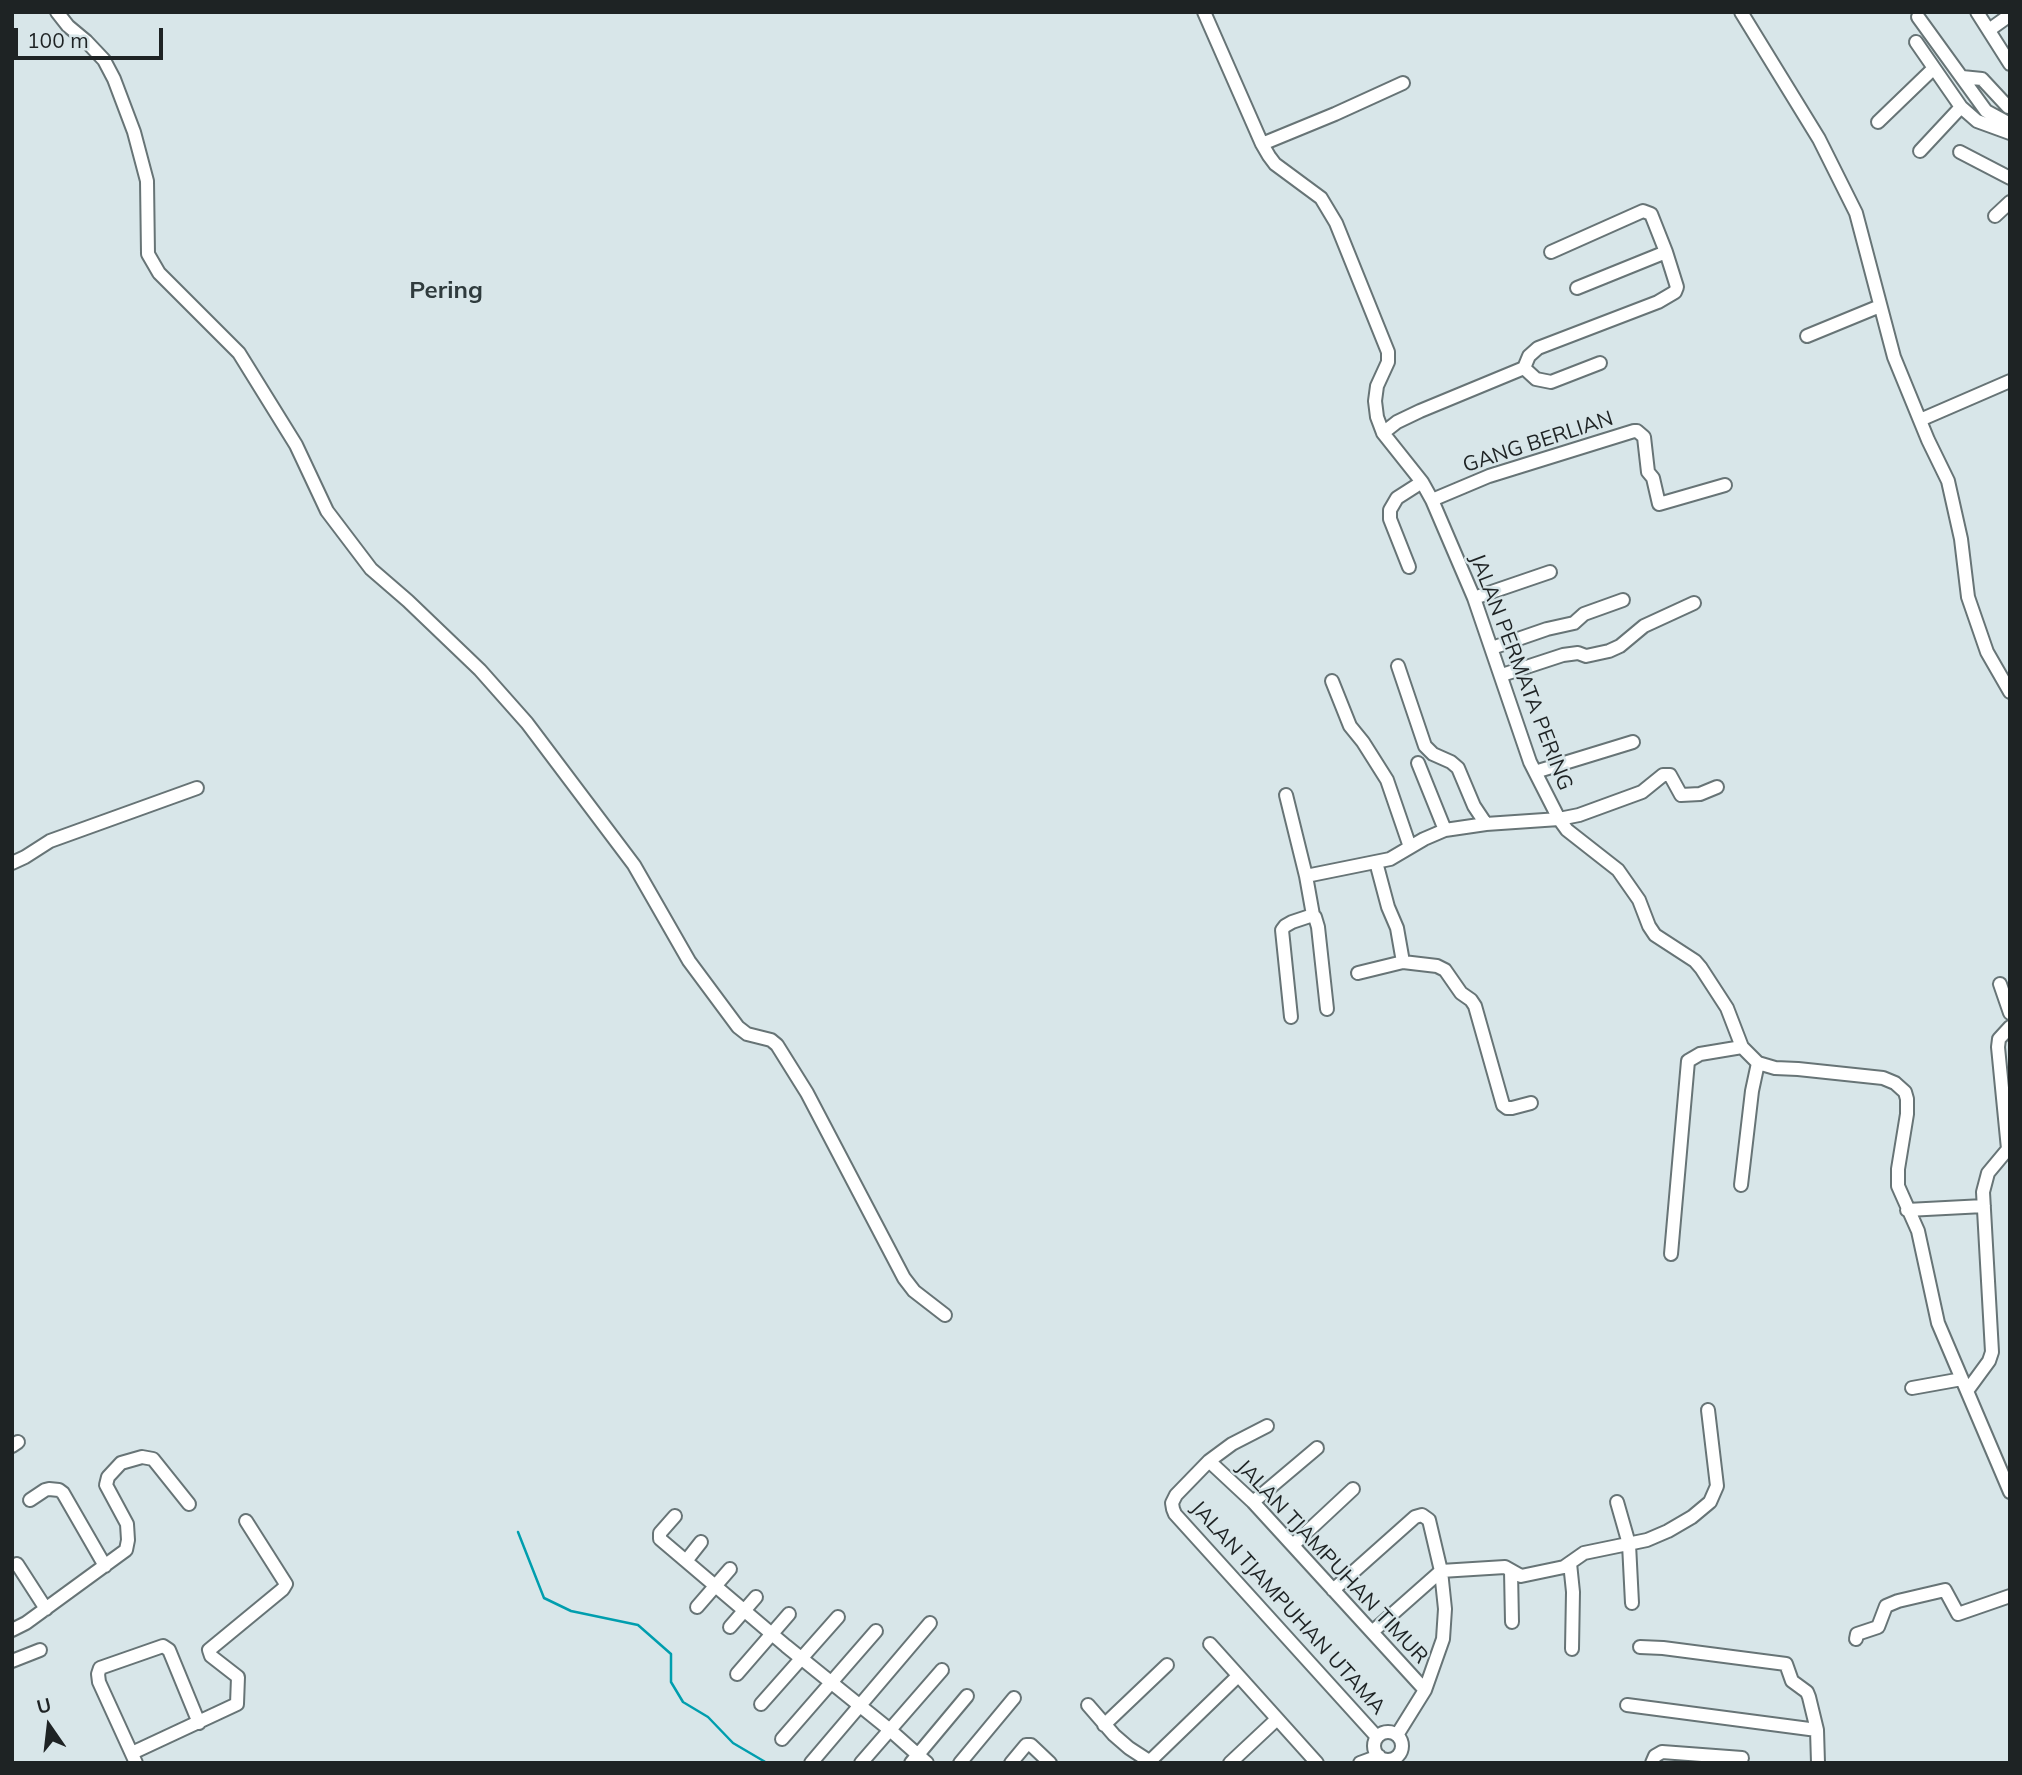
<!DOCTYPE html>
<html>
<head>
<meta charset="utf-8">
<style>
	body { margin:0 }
	#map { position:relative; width:2022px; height:1775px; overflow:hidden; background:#d8e6e9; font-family:Mulish,sans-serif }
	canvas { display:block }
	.frame { position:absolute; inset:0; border:14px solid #1e2324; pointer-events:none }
	.north { position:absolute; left:14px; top:1691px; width:70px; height:70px; -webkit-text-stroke:5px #d8e6e9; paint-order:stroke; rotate:346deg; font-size:19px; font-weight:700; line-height:28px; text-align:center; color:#1e2324 }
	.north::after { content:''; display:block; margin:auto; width:24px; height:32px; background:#1e2324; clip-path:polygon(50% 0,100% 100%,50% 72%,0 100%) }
	.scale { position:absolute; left:14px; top:28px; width:149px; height:32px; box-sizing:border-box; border:4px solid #1e2324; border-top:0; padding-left:9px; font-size:21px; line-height:24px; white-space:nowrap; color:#1e2324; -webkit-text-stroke:5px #d8e6e9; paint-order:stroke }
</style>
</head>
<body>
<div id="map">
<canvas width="2022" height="1775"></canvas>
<div class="frame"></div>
<div class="north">U</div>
<div class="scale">100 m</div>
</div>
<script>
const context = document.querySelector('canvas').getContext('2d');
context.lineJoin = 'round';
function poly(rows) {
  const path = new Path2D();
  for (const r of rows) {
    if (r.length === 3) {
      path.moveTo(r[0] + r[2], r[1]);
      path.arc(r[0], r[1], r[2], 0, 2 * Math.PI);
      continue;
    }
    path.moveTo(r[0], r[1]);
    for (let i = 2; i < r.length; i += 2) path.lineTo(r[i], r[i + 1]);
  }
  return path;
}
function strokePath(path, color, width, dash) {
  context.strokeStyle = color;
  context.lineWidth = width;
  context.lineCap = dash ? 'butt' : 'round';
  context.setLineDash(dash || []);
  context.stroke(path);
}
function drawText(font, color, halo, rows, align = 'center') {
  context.font = font + ' Mulish,sans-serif';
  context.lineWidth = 5;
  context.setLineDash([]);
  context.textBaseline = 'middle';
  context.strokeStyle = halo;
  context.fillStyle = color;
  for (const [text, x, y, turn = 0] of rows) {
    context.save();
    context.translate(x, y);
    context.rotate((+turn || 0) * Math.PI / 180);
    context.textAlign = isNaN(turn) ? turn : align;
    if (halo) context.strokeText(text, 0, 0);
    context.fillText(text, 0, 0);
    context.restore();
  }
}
strokePath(poly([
	[518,1532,544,1598,571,1611,638,1625,671,1654,671,1682,683,1702,708,1717,733,1743,767,1763]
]), '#009eae', 2.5);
const minor = poly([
	[57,12,68,26,86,41,104,60,114,79,134,132,147,181,148,254,159,273,239,353,296,445,327,511,371,569,408,601,480,670,527,723,634,865,689,961,738,1027,747,1034,771,1040,777,1045,807,1093,904,1278,914,1291,945,1315],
	[1204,12,1262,144,1269,156,1275,164,1321,198,1336,223,1388,352,1388,362,1377,386,1375,401,1377,417,1383,433,1422,482,1432,500,1474,598,1530,762,1559,819,1567,830,1618,870,1639,900,1649,926,1655,935,1695,961,1701,968,1727,1008,1742,1047,1758,1063,1775,1068,1798,1069,1883,1078,1895,1083,1905,1092,1907,1099,1907,1114,1898,1169,1898,1186,1918,1231,1938,1323,2010,1492],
	[1741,12,1819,139,1856,213,1894,357,1928,440,1948,481,1961,539,1968,597,1987,652,2010,692],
	[1977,12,2010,64],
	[1918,17,1986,111,2010,124],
	[1989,30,2010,15],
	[1916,42,1961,107],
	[1962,77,1982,79,2008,107,2010,107],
	[1878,122,1934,68],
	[1262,144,1335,114,1403,83],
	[1920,151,1961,107,1977,121,2010,133],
	[1960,152,2010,178],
	[1995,216,2010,202],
	[1551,252,1643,211,1651,214,1666,252],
	[1807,336,1880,306],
	[1524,368,1536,379,1551,382,1600,363],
	[1920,420,2010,381],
	[1383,433,1397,422,1420,411,1524,368,1529,356,1538,348,1658,302,1675,292,1677,287,1666,252,1577,288],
	[1432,500,1489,476,1634,431,1637,431,1644,437,1648,472,1653,478,1659,504,1725,485],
	[1409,567,1390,519,1390,510,1397,498,1422,482],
	[1474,598,1550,572],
	[1492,648,1547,629,1574,623,1584,614,1623,600],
	[1398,666,1425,746,1433,754,1451,762,1458,768,1474,806,1486,824],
	[1502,675,1563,655,1578,653,1586,656,1609,651,1620,646,1644,626,1694,603],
	[1332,681,1350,726,1363,742,1387,780,1410,847],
	[1418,763,1445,830],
	[1535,772,1633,742],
	[1286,795,1306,876,1313,915,1315,917,1318,927,1327,1009],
	[1376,862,1388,907,1397,928,1403,962],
	[12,863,25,857,50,841,197,788],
	[1306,876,1390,859,1424,839,1445,830,1486,824,1559,819,1579,815,1642,792,1663,775,1670,775,1681,795,1700,794,1717,787],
	[1358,973,1403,962,1437,966,1445,970,1461,993,1471,1000,1475,1006,1503,1105,1507,1108,1512,1108,1531,1103],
	[2000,984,2010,1013],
	[1291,1017,1282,930,1285,926,1292,922,1313,915],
	[1741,1185,1752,1091,1758,1063],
	[1907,1210,1984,1206],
	[1671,1254,1688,1061,1700,1054,1742,1047],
	[1912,1388,1962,1379],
	[1967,1391,1989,1361,1992,1352,1983,1192,1988,1173,2008,1149,1998,1047,1999,1039,2010,1027],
	[1267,1426,1232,1444,1209,1461,1176,1495,1172,1503,1173,1509,1175,1514,1377,1737],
	[12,1446,18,1442],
	[1209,1461,1253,1502,1425,1690],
	[30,1500,45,1490,49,1489,59,1490,63,1493,105,1566],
	[1253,1502,1317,1448],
	[1617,1502,1629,1544,1632,1603],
	[675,1516,660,1533,660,1539,786,1646,890,1730,927,1763],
	[1293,1545,1353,1489],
	[686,1561,701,1542],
	[1570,1563,1573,1592,1572,1649],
	[17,1564,46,1609],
	[1511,1571,1512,1622],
	[1333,1590,1415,1517,1422,1515,1429,1520,1441,1571,1445,1609,1443,1639,1425,1690,1397,1735],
	[697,1607,730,1569],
	[730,1627,756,1597],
	[12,1630,26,1623,126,1550,128,1540,127,1524,106,1485,108,1477,121,1463,142,1457,153,1459,189,1504],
	[1372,1632,1441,1571,1505,1567,1521,1576,1564,1567,1584,1553,1647,1540,1668,1531,1692,1517,1710,1502,1717,1486,1708,1410],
	[1856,1639,1857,1634,1878,1627,1886,1606,1898,1601,1945,1590,1958,1614,2010,1596],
	[1210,1644,1317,1763],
	[1640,1647,1663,1648,1786,1664,1792,1681,1807,1692,1809,1697,1817,1730,1818,1763],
	[12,1661,40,1650],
	[737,1674,789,1614],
	[761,1704,838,1617],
	[1088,1705,1114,1735,1129,1748,1152,1763],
	[1627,1705,1817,1730],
	[1104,1725,1167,1665],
	[1388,1746,14],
	[782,1739,876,1631],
	[132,1753,237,1704,238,1677,211,1656,209,1650,283,1589,286,1584,246,1521],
	[1149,1762,1238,1676],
	[136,1763,99,1682,98,1674,100,1668,163,1646,169,1650,199,1723],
	[811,1763,930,1623],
	[861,1763,942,1670],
	[911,1763,967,1696],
	[960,1763,1014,1698],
	[1011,1763,1026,1745,1031,1745,1050,1763],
	[1230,1763,1277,1719],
	[1360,1763,1379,1756],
	[1652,1763,1655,1756,1662,1752,1742,1758]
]);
strokePath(minor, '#677476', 16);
strokePath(minor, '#fff', 12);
drawText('21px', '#1e2324', '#d8e6e9', [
	["GANG BERLIAN",1538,442,-18],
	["JALAN PERMATA PERING",1521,672,69],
	["JALAN TJAMPUHAN TIMUR",1332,1562,47],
	["JALAN TJAMPUHAN UTAMA",1288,1608,48]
]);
drawText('bold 24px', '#2f3b3d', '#d8e6e9', [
	["Pering",446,291]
]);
</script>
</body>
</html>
